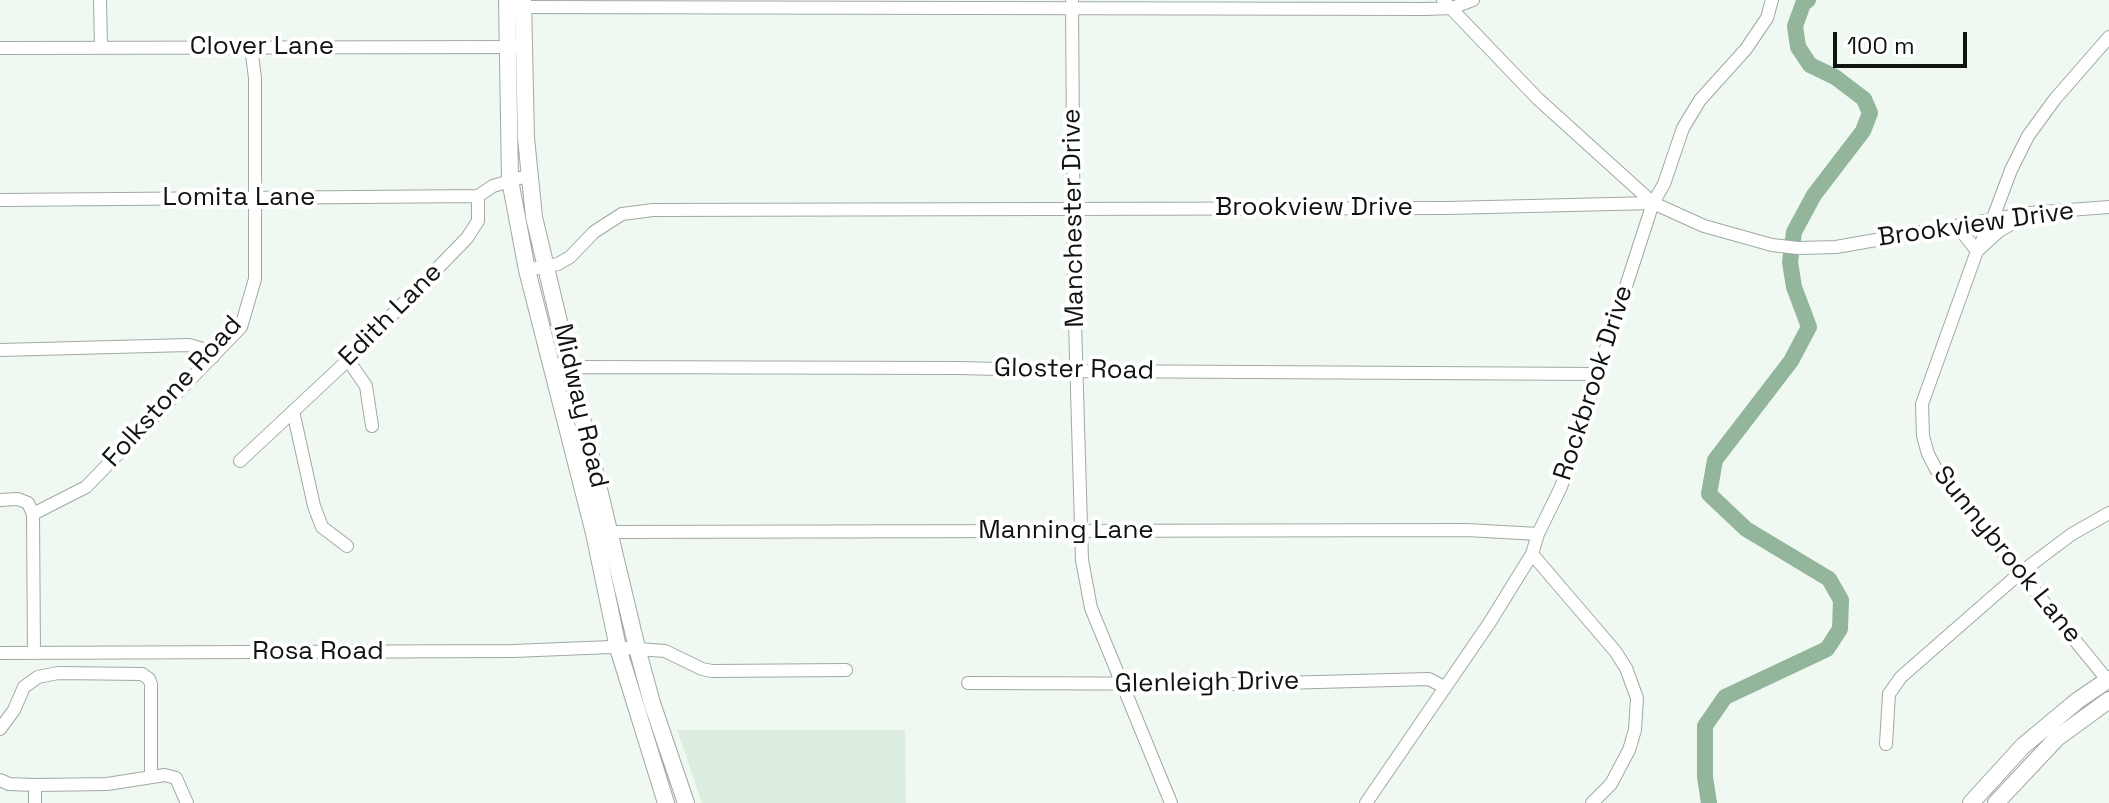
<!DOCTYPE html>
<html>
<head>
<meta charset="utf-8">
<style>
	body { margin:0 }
	#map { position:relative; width:2109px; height:803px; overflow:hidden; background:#eff9f1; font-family:"Space Grotesk",sans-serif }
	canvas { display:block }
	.scale { position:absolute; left:1833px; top:32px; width:134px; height:36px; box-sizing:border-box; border:4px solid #101411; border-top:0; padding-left:10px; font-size:24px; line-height:28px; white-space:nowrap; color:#101411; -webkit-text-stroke:6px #fff; paint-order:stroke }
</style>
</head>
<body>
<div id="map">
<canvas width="2109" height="803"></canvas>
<div class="scale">100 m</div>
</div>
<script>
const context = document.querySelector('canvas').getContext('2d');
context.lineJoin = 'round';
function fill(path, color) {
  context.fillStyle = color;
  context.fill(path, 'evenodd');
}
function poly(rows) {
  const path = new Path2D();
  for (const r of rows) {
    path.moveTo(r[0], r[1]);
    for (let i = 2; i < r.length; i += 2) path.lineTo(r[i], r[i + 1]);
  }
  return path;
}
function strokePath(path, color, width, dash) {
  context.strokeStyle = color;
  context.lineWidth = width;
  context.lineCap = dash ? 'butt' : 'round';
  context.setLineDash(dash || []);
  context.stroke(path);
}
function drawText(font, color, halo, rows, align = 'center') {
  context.font = font + ' "Space Grotesk",sans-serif';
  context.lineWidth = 8;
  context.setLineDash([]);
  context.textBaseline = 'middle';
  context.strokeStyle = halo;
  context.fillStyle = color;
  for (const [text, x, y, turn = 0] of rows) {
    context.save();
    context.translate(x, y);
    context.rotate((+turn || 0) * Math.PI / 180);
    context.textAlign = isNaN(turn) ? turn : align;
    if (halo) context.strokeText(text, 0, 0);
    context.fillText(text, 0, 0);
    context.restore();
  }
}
fill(poly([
	[677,730,905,730,906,803,702,803]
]), '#ddeee1');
strokePath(poly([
	[1709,803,1705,777,1705,726,1725,697,1827,649,1840,629,1841,600,1829,579,1746,529,1709,494,1715,460,1791,361,1809,327,1794,287,1790,262,1794,232,1814,195,1863,131,1870,113,1864,99,1835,77,1810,65,1798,47,1795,26,1803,4,1808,0]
]), '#92b59b', 16);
const minor = poly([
	[100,0,101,47],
	[1072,0,1074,289,1082,560,1091,608,1171,803],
	[1443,0,1538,99,1653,203],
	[518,7,1426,9,1452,8,1473,0],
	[2109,37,2055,99,2028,136,2011,170,1993,218,1977,251,1922,404,1923,436,1928,454,1937,471,2109,682],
	[0,48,524,47],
	[478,196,493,186,530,175],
	[0,200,478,196],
	[1957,226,1977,251,1999,231,2024,217],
	[527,270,558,264,570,257,594,232,622,214,653,210,1447,208,1653,203,1704,226,1772,245,1798,248,1836,247,2030,213,2109,207],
	[0,350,189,345,203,349,213,357],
	[348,360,366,386,372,426],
	[562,370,570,367,959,368,1076,371,1598,374],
	[293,411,314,506,322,527,347,546],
	[240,461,348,360,467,238,478,221,478,196],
	[0,500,18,499,28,503,33,514,34,653],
	[33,514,86,487,241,327,255,279,255,78,251,47],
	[601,532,1467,530,1538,534],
	[1532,554,1615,651,1626,668,1637,698,1635,730,1629,750,1611,784,1592,803],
	[0,653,513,651,611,647,665,651,702,669,712,671,846,670],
	[968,683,1244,684,1429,679,1444,687],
	[0,729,14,710,24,687,38,677,58,673,142,674,149,679,151,684,151,775],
	[1886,744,1889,694,1901,677,2020,573,2072,534,2109,513],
	[0,780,9,784,35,785,107,784,165,775,176,778,187,803],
	[35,785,35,803],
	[1366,803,1490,622,1532,554,1538,534,1561,487,1653,203,1664,184,1683,128,1700,100,1746,49,1767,18,1772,0]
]);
const major = poly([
	[507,0,510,180,527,270,594,533,618,648,666,803],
	[523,0,526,138,534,217,637,648,652,703,686,803],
	[1971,803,2023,746,2077,701,2109,679],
	[1996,803,2057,738,2109,700]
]);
strokePath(minor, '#a0a9a2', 14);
strokePath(major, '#a0a9a2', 18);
strokePath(minor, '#fff', 12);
strokePath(major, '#fff', 16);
drawText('26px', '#101411', '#fff', [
	["Clover Lane",262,47],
	["Lomita Lane",239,198],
	["Brookview Drive",1314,208],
	["Manchester Drive",1074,218,-91],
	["Brookview Drive",1976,225,-8],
	["Edith Lane",391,315,-45],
	["Gloster Road",1074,370,1],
	["Rockbrook Drive",1594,383,-72],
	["Folkstone Road",173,392,-48],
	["Midway Road",580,406,77],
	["Manning Lane",1066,531],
	["Sunnybrook Lane",2007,555,51],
	["Rosa Road",318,652],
	["Glenleigh Drive",1207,683,-1]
]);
</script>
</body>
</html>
